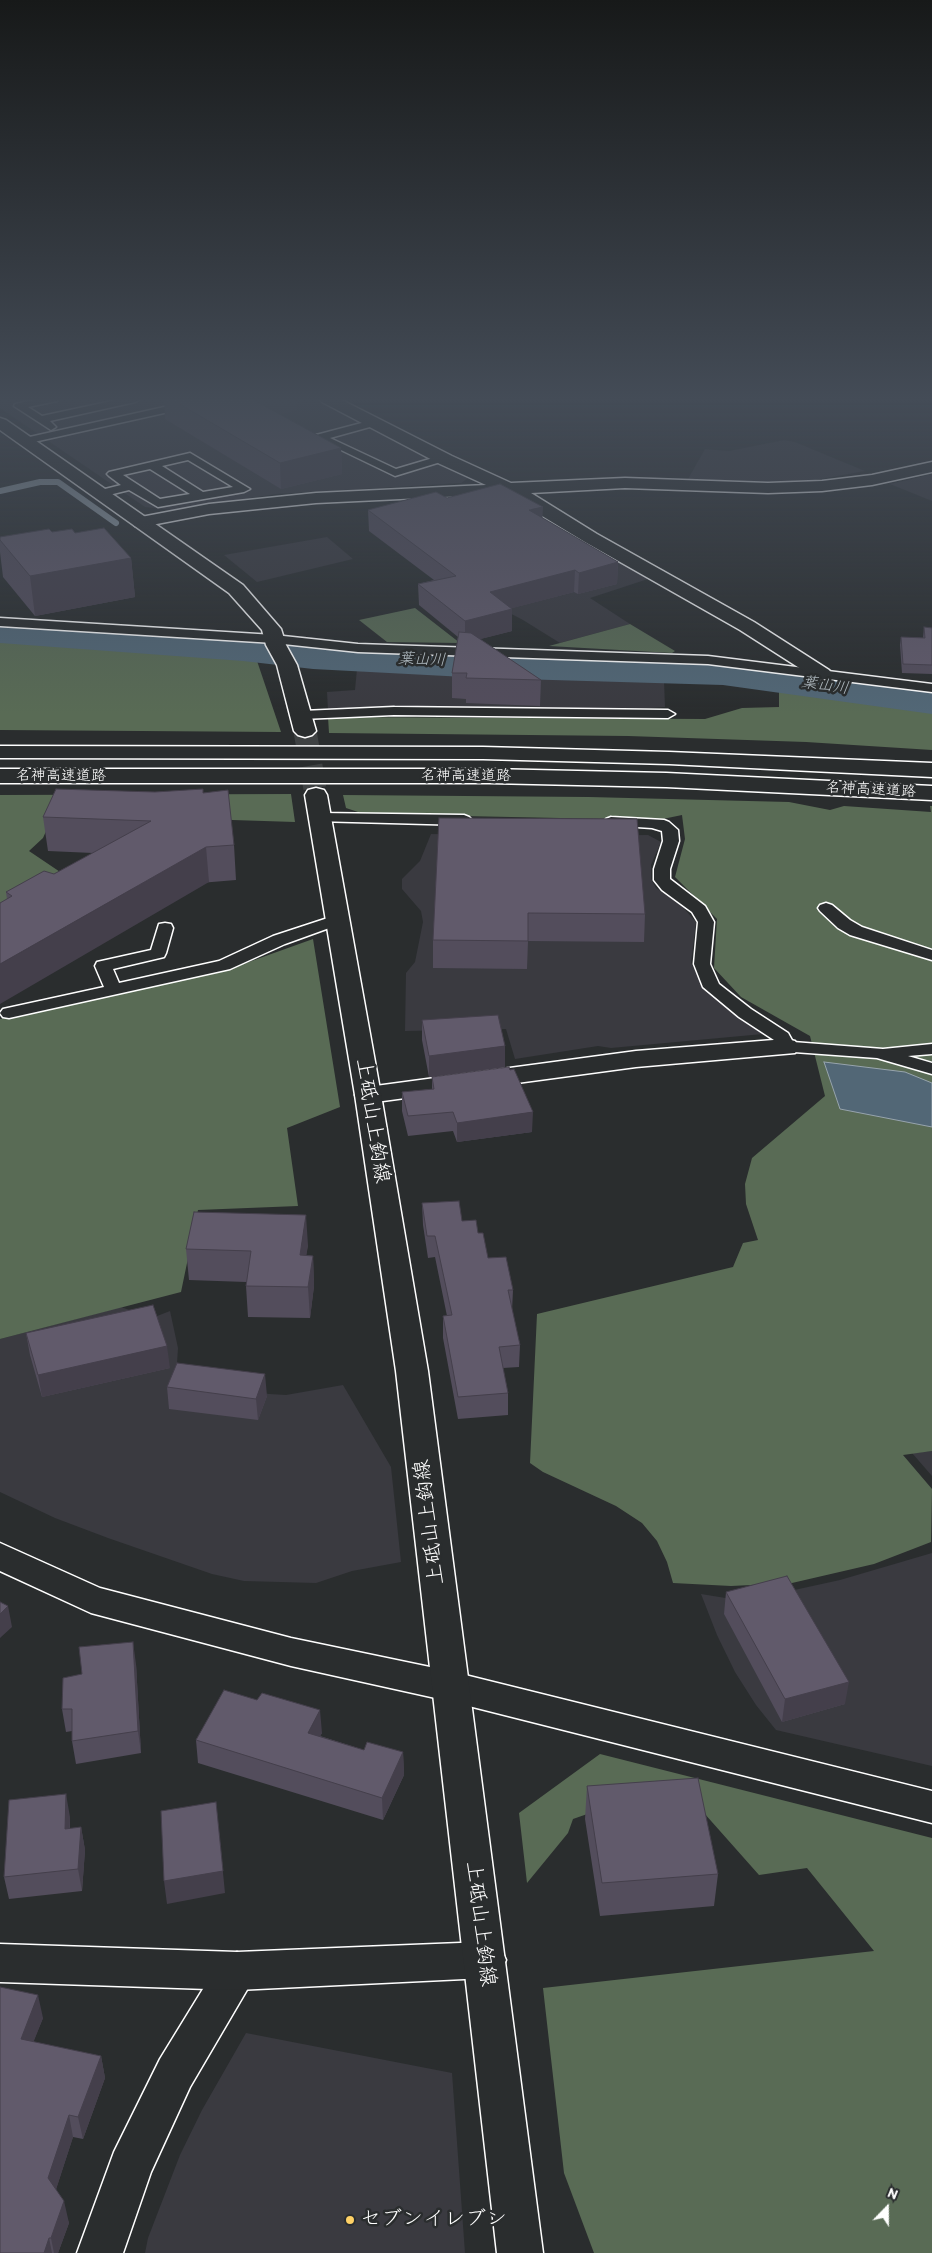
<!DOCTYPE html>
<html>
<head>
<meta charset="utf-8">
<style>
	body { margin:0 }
	#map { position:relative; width:932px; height:2253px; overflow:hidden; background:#2a2d2e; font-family:Itim,sans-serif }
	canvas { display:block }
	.north { position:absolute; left:862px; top:2183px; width:50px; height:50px; -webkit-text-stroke:4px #2a2d2e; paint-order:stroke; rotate:22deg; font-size:14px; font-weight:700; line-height:20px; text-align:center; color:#fff }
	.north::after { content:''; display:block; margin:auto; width:18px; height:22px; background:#fff; clip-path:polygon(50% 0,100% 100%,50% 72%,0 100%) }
</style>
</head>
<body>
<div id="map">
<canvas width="932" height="2253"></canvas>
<div class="north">N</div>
</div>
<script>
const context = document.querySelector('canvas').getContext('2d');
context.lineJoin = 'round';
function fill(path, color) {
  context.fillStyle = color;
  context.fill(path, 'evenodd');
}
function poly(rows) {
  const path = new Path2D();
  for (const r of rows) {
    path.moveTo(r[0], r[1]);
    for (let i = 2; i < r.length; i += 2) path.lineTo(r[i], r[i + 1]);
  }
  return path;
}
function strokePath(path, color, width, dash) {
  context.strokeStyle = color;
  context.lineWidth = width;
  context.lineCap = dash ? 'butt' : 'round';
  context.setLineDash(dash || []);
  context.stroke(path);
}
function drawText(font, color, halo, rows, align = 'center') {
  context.font = font + ' Itim,"Klee One",sans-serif';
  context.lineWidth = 5;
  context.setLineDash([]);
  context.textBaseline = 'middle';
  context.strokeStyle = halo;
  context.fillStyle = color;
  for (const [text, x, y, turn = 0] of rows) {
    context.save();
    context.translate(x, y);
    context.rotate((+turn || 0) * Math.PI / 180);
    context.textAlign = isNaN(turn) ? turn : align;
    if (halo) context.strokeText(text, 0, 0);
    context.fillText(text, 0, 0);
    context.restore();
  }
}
fill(poly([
	[0,399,315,399,471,476,461,483,276,494,172,510,145,507,0,408],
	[784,440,795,442,865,471,821,479,780,482,688,479,705,449,729,451],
	[932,474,932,501,890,484,912,479],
	[327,537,353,559,257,582,224,555],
	[608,556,651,578,590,598,630,624,560,643,523,620,469,592],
	[357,669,664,681,665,707,622,710,402,707,328,710,327,692,355,690],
	[431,834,548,836,648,835,661,842,651,865,651,879,656,888,680,904,696,922,691,963,702,984,728,1008,763,1034,611,1048,598,1046,515,1059,506,1029,405,1031,406,973,415,962,423,922,421,911,402,889,402,879,420,861],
	[121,1307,152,1318,170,1311,178,1348,176,1379,269,1394,286,1395,343,1385,391,1467,401,1562,352,1571,316,1583,244,1581,212,1574,108,1538,55,1518,0,1492,0,1339],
	[932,1451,932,1476,912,1453],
	[932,1553,932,1766,776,1730,756,1705,735,1672,717,1635,701,1594,744,1601,840,1580],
	[246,2033,452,2073,465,2253,145,2253,148,2238,180,2155,202,2110]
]), '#3a3a40');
fill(poly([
	[415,608,460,643,387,642,359,620],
	[630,624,675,651,672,653,549,646],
	[0,636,255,655,281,732,0,730],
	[752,679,932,706,932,750,806,742,628,736,329,733,328,717,705,719,742,708,779,707,779,692,750,688],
	[291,794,295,822,170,818,51,820,43,838,29,851,75,882,0,915,0,795],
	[343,795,589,797,789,802,830,810,844,806,931,812,930,806,932,806,932,1451,903,1455,932,1489,931,1542,874,1564,792,1583,731,1586,673,1583,667,1562,657,1541,642,1523,616,1506,543,1472,530,1463,537,1314,733,1267,743,1243,758,1240,746,1204,745,1184,752,1158,825,1096,810,1036,741,997,714,968,717,919,675,877,685,839,682,815,658,820,364,814,346,808],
	[313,939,340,1107,287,1128,298,1206,198,1210,181,1292,0,1339,0,1019,221,972],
	[600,1754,932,1838,932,2253,594,2253,564,2173,543,1988,874,1951,807,1868,759,1875,704,1813,653,1791,573,1819,568,1833,527,1883,519,1813]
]), '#596b55');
const water = poly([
	[824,1062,905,1072,932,1083,932,1127,840,1109,824,1062]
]);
fill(water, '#526776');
strokePath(water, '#97a4ad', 1);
strokePath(poly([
	[0,491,40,482,58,482,116,523]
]), '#97a4ad', 6);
fill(poly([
	[0,617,243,635,313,643,484,652,723,659,932,688,932,714,723,685,484,678,313,669,243,661,0,643,0,617]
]), '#526776');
strokePath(poly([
	[305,731,316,795]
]), '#3f4243', 23, [23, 12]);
const lane = poly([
	[38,399,58,399,57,401,28,407,42,416,121,399,140,399,135,402,50,421,56,427,51,430,14,406,15,404,38,399],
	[200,399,214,400,209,403,25,444,19,441,25,438,200,399],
	[373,420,377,421,378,423,377,425,330,438,396,469,443,455,449,458,447,460,395,476,314,437,316,435,373,420],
	[190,453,250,489,244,492,158,507,129,490,101,497,95,493,97,491,121,485,109,476,107,474,109,472,190,453],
	[188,460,233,487,203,492,162,466,188,460],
	[150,469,190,494,160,499,123,475,150,469],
	[0,618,274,635,358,644,708,656,932,684,932,692,708,664,358,652,274,643,0,626,0,618],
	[394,707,668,710,675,714,668,718,394,715,302,719,295,715,302,711,394,707],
	[320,813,464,815,469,817,472,820,469,823,464,825,315,821,312,818,315,815,320,813],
	[611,817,664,820,669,822,678,830,679,841,670,869,670,879,705,906,714,922,710,964,719,984,751,1009,788,1033,793,1042,883,1049,932,1044,932,1054,908,1056,932,1063,932,1074,877,1058,780,1051,774,1040,739,1017,703,987,694,964,698,922,692,912,662,890,654,880,654,869,663,841,662,831,652,828,606,825,603,822,606,819,611,817],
	[826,903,832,905,850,920,862,927,932,950,932,960,850,935,838,928,820,911,818,908,820,905,826,903],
	[337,915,343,917,345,920,343,923,285,944,230,969,9,1018,3,1017,0,1013,3,1009,104,987,95,966,97,962,151,950,159,924,165,923,171,924,173,928,166,953,164,957,113,969,119,983,219,961,273,936,337,915]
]);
const street = poly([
	[320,399,340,399,452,456,511,483,625,478,768,483,822,481,872,475,932,462,932,472,872,485,822,491,768,493,625,488,531,493,597,534,754,622,829,670,832,674,829,678,822,680,815,678,740,630,585,542,506,494,316,503,209,514,141,527,135,526,132,522,135,518,141,517,209,504,316,493,486,485,440,464,322,402,320,399],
	[786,1039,795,1041,799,1047,795,1053,636,1067,368,1103,358,1101,355,1095,358,1089,368,1087,636,1051,786,1039],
	[237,1952,252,1958,258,1971,190,2087,151,2172,123,2253,77,2253,114,2152,160,2059,222,1958,237,1952]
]);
const secondary = poly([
	[0,1543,100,1588,291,1638,449,1671,932,1791,932,1823,449,1701,291,1666,91,1613,0,1571,0,1543],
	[485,1942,500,1947,506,1960,500,1973,485,1978,237,1990,0,1982,0,1944,237,1952,485,1942]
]);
const primary = poly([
	[0,418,6,420,243,585,281,629,286,645,297,665,316,731,312,735,305,737,298,735,294,731,277,665,266,645,262,630,229,593,0,430,0,418],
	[316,788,324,790,327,795,381,1095,428,1371,543,2253,497,2253,396,1371,355,1095,305,795,308,790,316,788]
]);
const highway = poly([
	[0,746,483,747,669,752,932,763,932,777,669,764,483,759,0,758,0,746],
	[0,769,489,769,666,773,932,786,932,800,666,787,489,783,0,783,0,769]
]);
strokePath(lane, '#fff', 3);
strokePath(street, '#fff', 3);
strokePath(secondary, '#fff', 3);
strokePath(primary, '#fff', 3);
strokePath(highway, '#fff', 3);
fill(lane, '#2a2d2e');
fill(street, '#2a2d2e');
fill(secondary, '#2a2d2e');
fill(primary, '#2a2d2e');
fill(highway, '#2a2d2e');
fill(poly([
	[164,399,297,399,297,410,279,414,341,448,342,474,281,489,165,419],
	[368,510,542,518,618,562,617,584,578,594,574,592,512,608,512,631,480,639,541,680,540,706,466,703,466,699,452,698,452,673,458,637,419,605,418,584,434,580,369,531],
	[52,532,75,533,131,558,135,597,35,616,3,577,0,552,0,537],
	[924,627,932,628,932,674,902,673,900,645,901,637,923,638],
	[203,793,234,845,236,880,7,899,6,892,54,874,93,853,48,851,43,817],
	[439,818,645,914,644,942,528,941,527,969,433,968,433,940],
	[422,1020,505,1067,429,1077,422,1040],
	[432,1077,532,1132,457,1142,453,1131,408,1136,402,1111,402,1092,432,1089],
	[422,1203,462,1221,478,1233,488,1258,513,1290,512,1311,520,1345,519,1367,503,1368,508,1393,508,1415,458,1419,443,1338,443,1316,447,1316,435,1257,428,1258,423,1225],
	[308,1245,306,1255,313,1256,314,1286,310,1318,248,1317,246,1286,246,1282,189,1280,186,1249],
	[26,1333,170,1368,42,1397,30,1355],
	[167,1387,267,1396,258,1420,169,1409],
	[726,1592,845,1704,782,1722,724,1614],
	[136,1664,141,1753,76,1764,72,1741,72,1731,66,1732,62,1709],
	[322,1733,320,1736,364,1750,403,1752,404,1775,383,1820,198,1763,196,1740],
	[587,1786,718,1874,714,1906,600,1916,585,1819],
	[70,1817,70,1829,81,1827,85,1850,82,1891,9,1899,4,1877],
	[0,1987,43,2018,33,2042,101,2056,105,2078,83,2139,73,2137,56,2189,69,2223,58,2253,0,2253]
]), '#534d5c');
fill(poly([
	[253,399,297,399,297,410,254,419],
	[341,448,342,474,281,489,280,463],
	[543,507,542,527,529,510],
	[131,558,135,597,35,616,30,576],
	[618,562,617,584,578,594,579,573],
	[575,570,574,592,490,614,490,592],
	[512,609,512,631,465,643,465,621],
	[206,847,209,882,0,1004,0,964],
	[505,1046,505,1067,429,1077,429,1056],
	[533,1112,532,1132,457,1142,457,1123],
	[306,1215,308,1245,302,1286,300,1255],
	[313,1256,314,1286,310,1318,308,1287],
	[167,1346,170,1368,42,1397,38,1375],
	[265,1374,267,1396,258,1420,256,1399],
	[8,1606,12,1627,0,1638,0,1614],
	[133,1642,136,1664,141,1753,138,1731],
	[849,1682,845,1704,782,1722,785,1699],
	[320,1710,322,1733,310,1755,308,1733],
	[403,1752,404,1775,383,1820,382,1798],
	[66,1794,70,1817,69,1852,65,1829],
	[216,1802,225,1893,167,1904,164,1881],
	[81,1827,85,1850,82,1891,78,1869],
	[38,1995,43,2018,26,2061,21,2039],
	[101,2056,105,2078,83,2139,78,2117],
	[69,2115,73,2137,53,2199,48,2178],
	[64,2201,69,2223,58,2253,54,2253,51,2238],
	[49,2238,52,2253,44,2253]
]), '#443f4b');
const building = poly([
	[171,399,252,399,341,448,280,463,171,399],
	[500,484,543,507,529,510,618,562,579,573,575,570,490,592,512,609,465,621,418,584,456,576,368,510,436,492,447,498,500,484],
	[104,528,131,558,30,576,0,540,0,537,49,529,52,532,72,529,75,533,104,528],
	[924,627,932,628,932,665,903,664,901,637,925,638,924,627],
	[459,632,471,633,541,680,466,678,467,673,452,673,459,632],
	[56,789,155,792,203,789,203,793,228,790,234,845,206,847,0,964,0,903,12,896,6,892,44,871,54,874,151,821,43,817,56,789],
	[439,818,637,819,645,914,528,913,528,941,433,940,439,818],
	[498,1015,505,1046,429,1056,422,1020,498,1015],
	[509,1067,510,1070,514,1069,533,1112,457,1123,453,1112,408,1116,402,1092,434,1089,432,1077,509,1067],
	[459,1201,462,1221,476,1220,478,1233,483,1233,488,1258,506,1257,513,1290,508,1290,520,1345,499,1347,508,1393,458,1397,443,1316,452,1315,435,1236,427,1236,422,1203,459,1201],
	[194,1212,306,1215,300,1255,313,1256,308,1287,246,1286,251,1251,186,1249,194,1212],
	[153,1305,167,1346,38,1375,26,1333,153,1305],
	[177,1363,265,1374,256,1399,167,1387,177,1363],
	[787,1576,849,1682,785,1699,726,1592,787,1576],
	[0,1602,8,1606,0,1614,0,1602],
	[133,1642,138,1731,72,1741,72,1709,62,1709,63,1678,82,1674,79,1647,133,1642],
	[224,1690,257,1700,262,1693,320,1710,308,1733,364,1750,367,1742,403,1752,382,1798,196,1740,224,1690],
	[698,1778,718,1874,602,1883,587,1786,698,1778],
	[66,1794,65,1829,81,1827,78,1869,4,1877,9,1800,66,1794],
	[216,1802,223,1871,164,1881,161,1811,216,1802],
	[0,1987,38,1995,21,2039,101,2056,78,2117,69,2115,48,2178,64,2201,51,2238,49,2238,44,2253,0,2253,0,1987]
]);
fill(building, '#615a6b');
strokePath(building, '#443f4b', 1);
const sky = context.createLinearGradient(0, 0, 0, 714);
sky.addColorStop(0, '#171919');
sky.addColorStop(0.56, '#444c57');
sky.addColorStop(1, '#444c5700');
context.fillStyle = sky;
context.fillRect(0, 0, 932, 714);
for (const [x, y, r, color] of [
	[350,2220,5,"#ffd166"]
]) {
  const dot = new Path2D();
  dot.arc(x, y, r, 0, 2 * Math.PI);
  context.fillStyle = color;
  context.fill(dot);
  strokePath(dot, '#2a2d2e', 2);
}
drawText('15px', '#fff', '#2a2d2e', [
	["名神高速道路",61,776],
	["名神高速道路",466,776],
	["名神高速道路",871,790,3]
]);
drawText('italic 16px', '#b1bbc1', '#2a2d2e', [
	["葉山川",422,660,2],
	["葉山川",825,686,8]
]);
drawText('21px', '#fff', '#2a2d2e', [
	["上砥山上鈎線",372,1121,81],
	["上砥山上鈎線",430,1522,-97],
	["上砥山上鈎線",480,1924,83]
]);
drawText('21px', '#fff', '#2a2d2e', [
	["セブンイレブン",360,2220]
], 'left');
</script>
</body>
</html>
